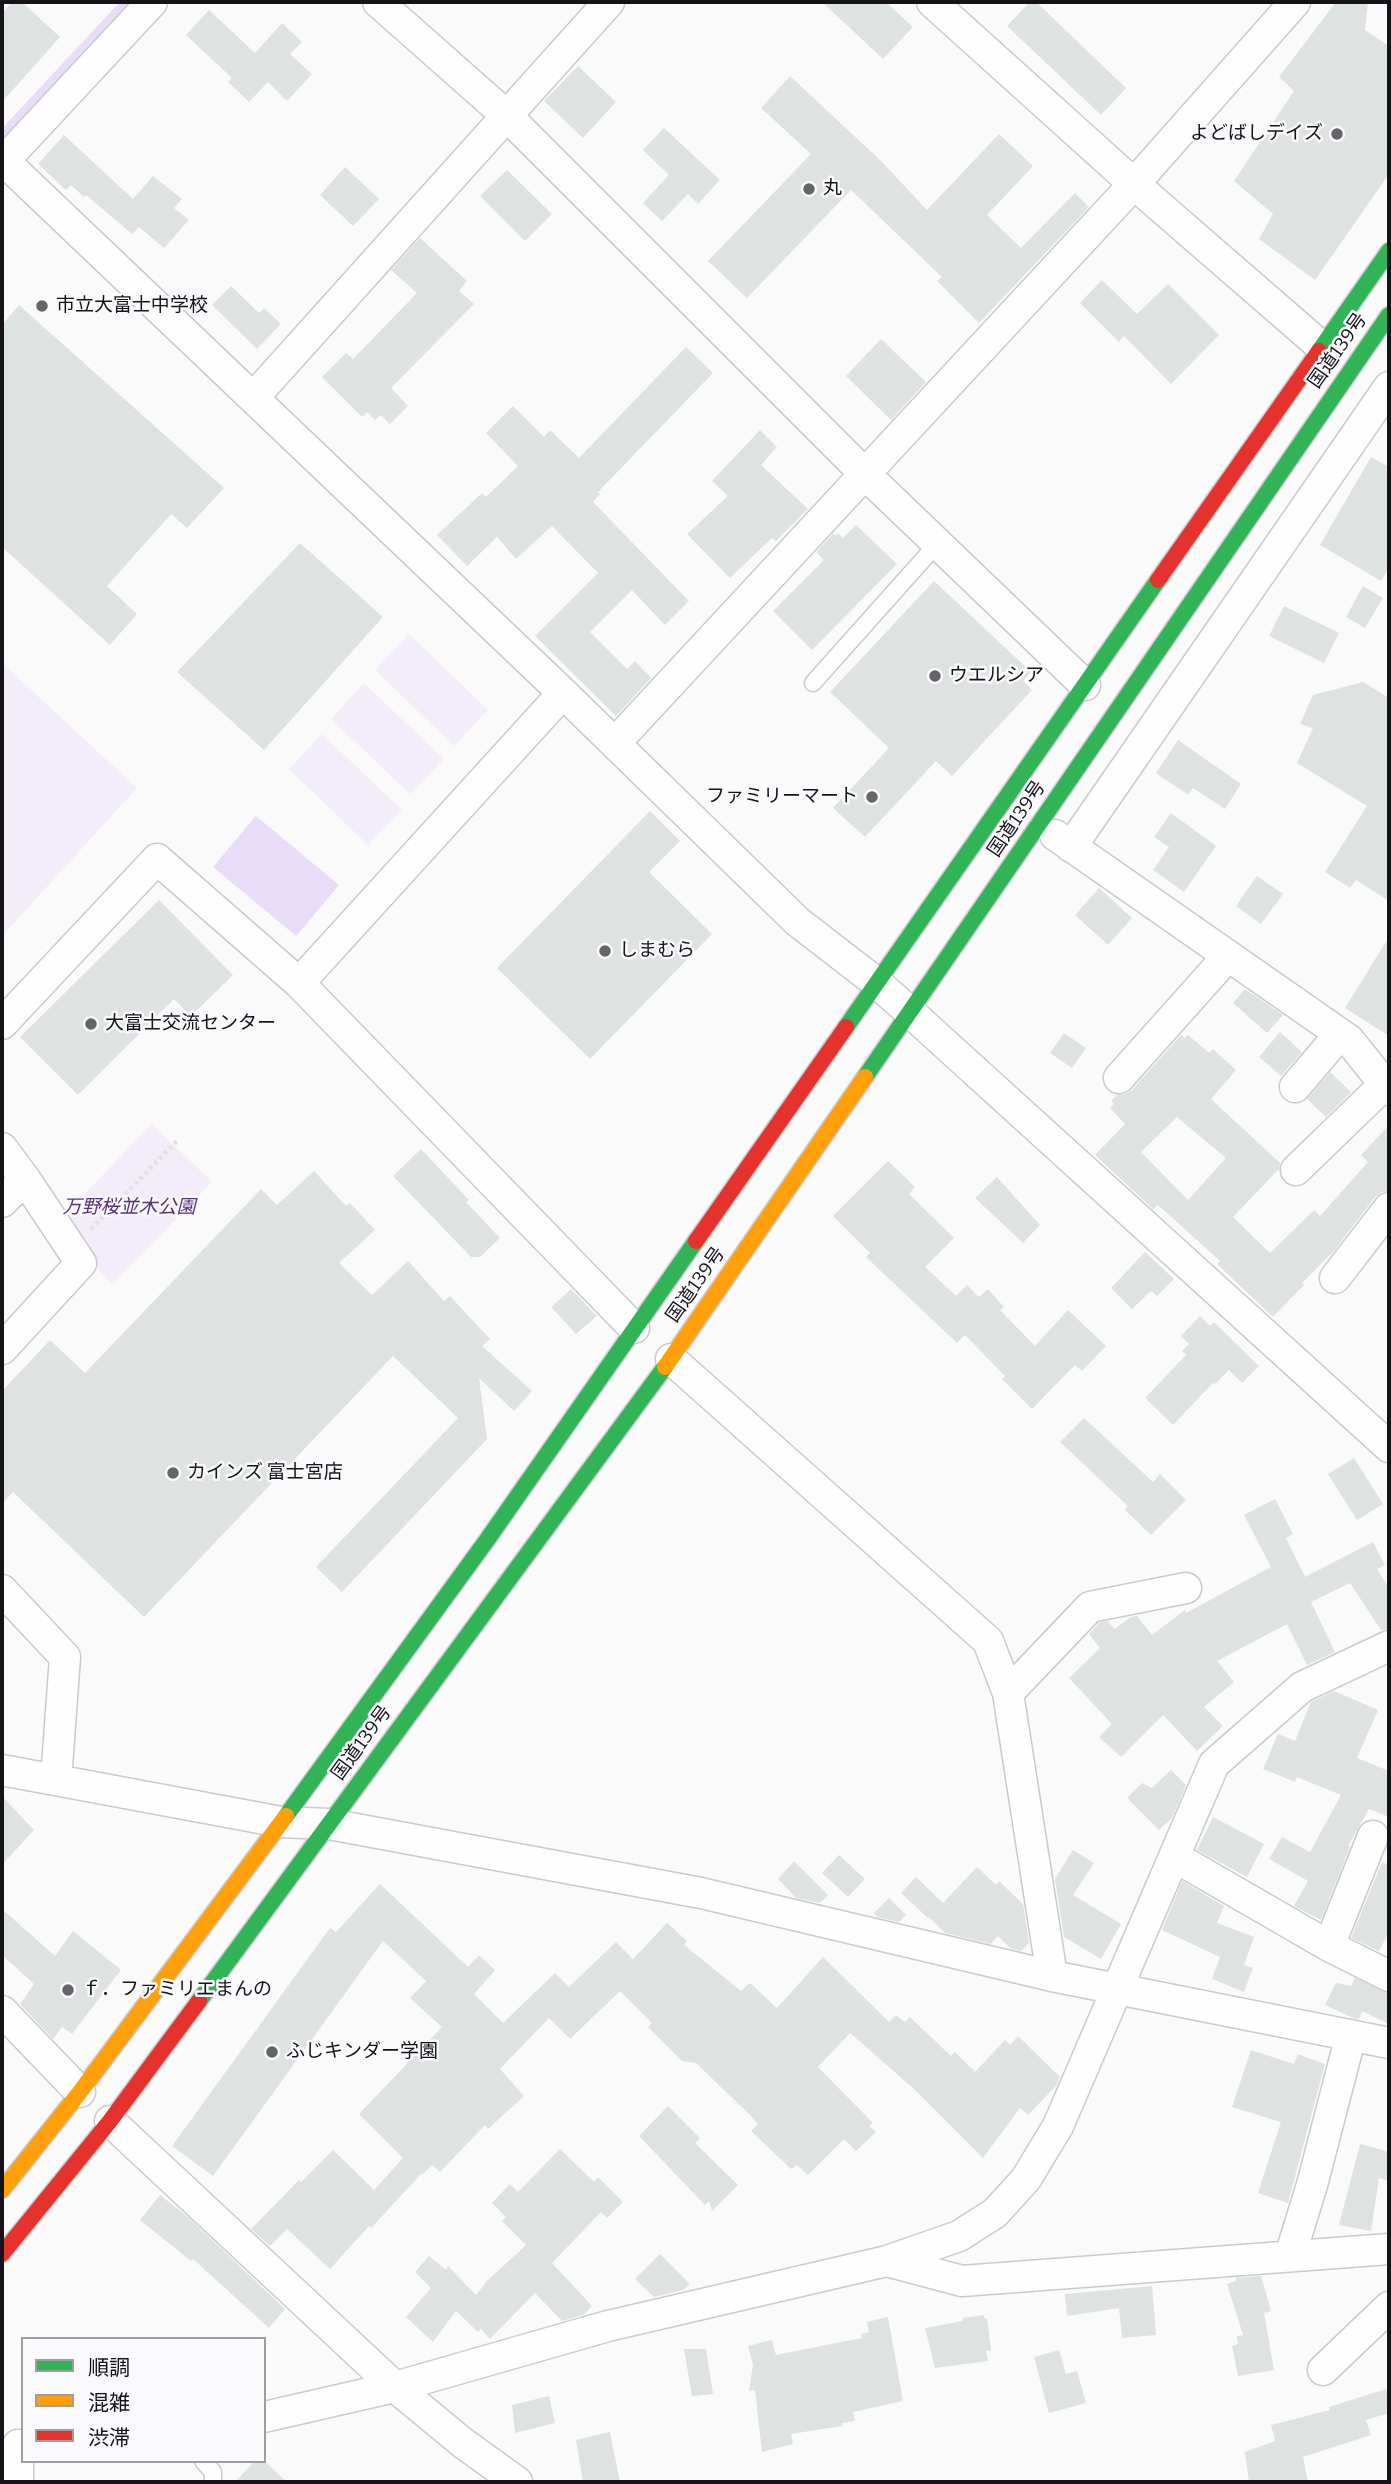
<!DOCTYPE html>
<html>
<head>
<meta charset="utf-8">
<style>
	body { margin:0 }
	#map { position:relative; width:1391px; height:2484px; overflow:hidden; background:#fafafb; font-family:Bitter,"Noto Sans JP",serif }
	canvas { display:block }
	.frame { position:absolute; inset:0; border:4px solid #151319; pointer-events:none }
	.legend { position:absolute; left:21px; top:2337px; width:245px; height:126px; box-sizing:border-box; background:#faf9fc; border:2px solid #9e9da1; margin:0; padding:9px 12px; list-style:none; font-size:21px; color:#151319 }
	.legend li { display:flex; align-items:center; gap:14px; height:35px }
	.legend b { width:35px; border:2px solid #9e9da1 }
</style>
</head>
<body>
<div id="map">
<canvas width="1391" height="2484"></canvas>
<div class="frame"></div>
<ul class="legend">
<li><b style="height:9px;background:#30b455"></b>順調</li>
<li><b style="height:9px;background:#ff9f0a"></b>混雑</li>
<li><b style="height:9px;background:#e5322d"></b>渋滞</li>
</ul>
</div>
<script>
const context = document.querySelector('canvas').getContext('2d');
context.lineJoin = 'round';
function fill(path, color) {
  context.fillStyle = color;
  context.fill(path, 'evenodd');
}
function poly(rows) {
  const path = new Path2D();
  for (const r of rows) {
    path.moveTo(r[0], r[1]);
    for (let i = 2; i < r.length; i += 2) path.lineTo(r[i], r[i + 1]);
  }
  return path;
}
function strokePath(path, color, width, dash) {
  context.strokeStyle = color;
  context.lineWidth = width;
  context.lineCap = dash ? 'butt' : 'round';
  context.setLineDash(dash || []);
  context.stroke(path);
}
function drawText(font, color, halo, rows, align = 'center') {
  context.font = font + ' Bitter,"Noto Sans JP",serif';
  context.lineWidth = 5;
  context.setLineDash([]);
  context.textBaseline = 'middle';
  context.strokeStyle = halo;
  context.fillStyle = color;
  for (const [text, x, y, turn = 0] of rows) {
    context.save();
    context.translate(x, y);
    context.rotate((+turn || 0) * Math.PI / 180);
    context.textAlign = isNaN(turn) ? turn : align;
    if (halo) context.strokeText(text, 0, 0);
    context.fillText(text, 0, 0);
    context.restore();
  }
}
fill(poly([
	[409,634,488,710,454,746,375,670],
	[2,663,137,788,2,936],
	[364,683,444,759,410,794,331,719],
	[322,734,402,810,368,845,289,769],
	[152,1124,212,1182,113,1284,88,1260,63,1216]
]), '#f2edf9');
fill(poly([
	[256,816,339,885,296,936,213,867]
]), '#e8dcf8');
strokePath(poly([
	[2,135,126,2]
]), '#e8dcf8', 9);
fill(poly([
	[12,2,22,2,60,37,2,102,2,13],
	[822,2,886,2,913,27,883,59],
	[1030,2,1036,2,1126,88,1101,115,1007,26],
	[1336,2,1368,2,1365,30,1389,46,1389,174,1315,280,1259,239,1273,214,1234,181,1294,91,1279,77],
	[209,10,255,53,282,23,302,42,290,54,312,74,287,101,268,82,249,102,228,82,232,78,186,35],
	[578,66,616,102,583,138,544,101],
	[790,76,880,160,927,210,999,134,1033,166,987,215,1021,248,1075,193,1089,207,979,323,937,281,942,277,851,190,747,298,708,261,811,154,761,108],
	[664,128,720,180,698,204,688,194,662,221,643,203,669,175,643,150],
	[64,135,133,199,153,176,182,199,174,208,189,220,164,248,139,227,132,234,86,195,84,197,71,185,66,190,38,164],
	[345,167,379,199,353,226,320,195],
	[507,170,552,214,525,241,480,196],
	[420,238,467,281,459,291,474,304,391,388,408,406,390,424,381,415,375,420,367,412,362,417,322,377,346,353,353,359,417,293,391,270],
	[1102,280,1137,314,1168,284,1219,335,1171,384,1124,336,1119,342,1080,303],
	[231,286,259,313,264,308,281,324,257,349,212,305],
	[19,305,224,488,187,528,171,514,107,586,137,614,110,645,2,547,2,325],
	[881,339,926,382,891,420,846,376],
	[686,347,713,373,598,492,600,494,593,502,689,601,665,625,632,590,590,632,627,669,635,661,651,678,616,716,535,636,598,573,552,526,516,559,497,537,467,566,437,535,482,493,486,497,518,466,486,433,513,406,544,437,550,430,579,458],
	[760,430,777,447,761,465,808,509,776,541,772,538,730,578,687,534,728,496,712,481],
	[1371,457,1389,467,1389,567,1381,581,1320,545],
	[856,525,897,564,812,650,773,611,824,560,816,552,833,534,836,536,838,533,843,538],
	[300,543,383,617,264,750,177,672],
	[934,581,1031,672,1023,681,1032,690,952,776,936,761,865,837,833,808,889,748,830,692],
	[1363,586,1383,598,1365,628,1346,617],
	[1284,606,1339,633,1324,663,1269,636],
	[1363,682,1389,698,1389,901,1356,880,1350,888,1325,872,1367,806,1297,763,1313,728,1300,724,1313,695],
	[1178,740,1241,784,1225,809,1193,788,1188,795,1156,773],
	[650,811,680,841,649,872,712,934,590,1059,497,968],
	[1171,813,1216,846,1184,892,1153,870,1169,847,1154,837],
	[1257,876,1283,894,1261,924,1236,906],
	[1099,888,1132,918,1108,945,1075,915],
	[159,900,233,975,191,1016,174,999,78,1095,20,1037],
	[1389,937,1389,1036,1345,1008],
	[1245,989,1283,1015,1267,1033,1233,1003],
	[1280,1032,1302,1052,1281,1076,1259,1057],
	[1064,1033,1086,1048,1072,1068,1050,1053],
	[1181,1035,1185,1038,1188,1035,1209,1053,1213,1049,1236,1070,1211,1099,1280,1163,1279,1169,1233,1217,1270,1253,1314,1210,1320,1216,1368,1162,1361,1155,1389,1125,1389,1191,1382,1192,1375,1197,1334,1251,1302,1283,1304,1285,1273,1317,1217,1264,1220,1261,1158,1205,1153,1209,1095,1155,1125,1124,1110,1108,1114,1104,1111,1101,1117,1095,1125,1094,1132,1090],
	[1177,1117,1226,1158,1188,1200,1141,1152],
	[1330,1072,1351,1092,1326,1117,1307,1099],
	[421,1149,469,1200,466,1202,500,1238,480,1257,471,1257,393,1176],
	[888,1161,915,1187,909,1194,954,1238,925,1267,956,1296,967,1285,979,1297,988,1289,1004,1307,1000,1310,1035,1346,1068,1310,1106,1346,1082,1371,1075,1365,1032,1409,1002,1379,1005,1376,965,1335,957,1343,866,1257,870,1253,833,1216],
	[314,1171,346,1206,350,1203,375,1230,339,1263,372,1295,408,1261,444,1301,450,1296,490,1339,482,1346,532,1391,514,1411,479,1378,487,1439,342,1592,316,1567,458,1418,393,1356,144,1617,13,1492,2,1504,2,1391,50,1340,85,1373,261,1189,277,1205],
	[997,1177,1040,1225,1023,1243,975,1198],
	[1145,1252,1174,1279,1157,1296,1151,1291,1132,1309,1111,1288],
	[571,1289,597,1316,576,1334,551,1307],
	[1200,1316,1210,1326,1214,1322,1259,1366,1242,1383,1229,1370,1215,1384,1213,1383,1173,1425,1145,1398,1186,1355,1182,1351,1189,1344,1181,1336],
	[1084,1418,1153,1482,1160,1474,1186,1500,1151,1535,1125,1510,1128,1506,1060,1442],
	[1354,1458,1383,1504,1357,1520,1328,1474],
	[1275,1499,1293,1534,1286,1538,1305,1577,1373,1542,1385,1565,1377,1569,1389,1588,1389,1629,1381,1630,1350,1583,1311,1602,1335,1652,1307,1665,1287,1624,1217,1661,1234,1682,1204,1707,1223,1726,1197,1751,1163,1715,1121,1757,1099,1737,1112,1724,1069,1678,1100,1648,1089,1634,1099,1623,1108,1621,1114,1629,1131,1617,1137,1616,1152,1635,1185,1610,1186,1613,1271,1567,1244,1515],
	[1334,1691,1378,1710,1357,1758,1389,1771,1389,1817,1369,1809,1348,1846,1350,1847,1321,1920,1294,1906,1308,1881,1269,1859,1282,1837,1310,1852,1341,1795,1297,1777,1295,1782,1263,1769,1278,1734,1295,1741,1311,1702],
	[1171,1770,1186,1785,1172,1818,1159,1830,1127,1798,1142,1783,1152,1788],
	[2,1796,34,1830,2,1865],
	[1213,1817,1264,1844,1247,1877,1197,1850],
	[1073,1850,1094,1863,1073,1895,1121,1924,1101,1959,1064,1937,1055,1879],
	[839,1855,865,1879,848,1897,822,1873],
	[794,1861,828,1895,820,1903,796,1898,778,1879],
	[1382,1862,1389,1865,1389,1932,1379,1951,1351,1938],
	[977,1867,996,1885,999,1881,1023,1904,1029,1943,1021,1951,1010,1948,998,1936,991,1944,945,1933,929,1917,940,1906,928,1918,901,1893,916,1877,943,1903],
	[1182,1881,1224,1906,1217,1923,1254,1937,1244,1965,1253,1968,1244,1992,1212,1979,1220,1957,1162,1930],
	[380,1884,468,1967,479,1955,495,1970,474,1994,503,2023,555,1973,569,1987,616,1942,633,1959,667,1923,687,1941,684,1945,741,1991,750,1983,777,2008,823,1957,889,2022,896,2015,905,2022,910,2017,951,2056,955,2052,975,2072,1005,2040,1010,2045,1018,2036,1060,2077,1056,2086,1028,2115,1020,2108,983,2158,914,2089,850,2033,818,2067,873,2123,869,2126,876,2132,856,2151,844,2139,808,2175,797,2165,791,2169,751,2131,758,2124,751,2116,696,2063,682,2061,648,2027,652,2023,620,1991,570,2039,549,2018,500,2069,524,2096,488,2129,485,2125,440,2172,432,2165,423,2174,422,2173,371,2228,369,2226,330,2269,287,2229,270,2246,251,2229,299,2180,301,2182,333,2150,374,2190,403,2158,359,2114,442,2027,410,1998,426,1981,383,1941,213,2176,172,2146,330,1928,336,1932],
	[889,1898,906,1915,899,1922,877,1917,874,1913],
	[2,1909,55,1956,73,1931,121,1970,72,2034,62,2027,53,2039,20,2004,34,1984,2,1955],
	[1355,1978,1389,1993,1389,2024,1362,2011,1359,2019,1353,2018,1325,2005,1336,1983,1351,1986],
	[1251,2050,1294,2064,1298,2054,1325,2064,1288,2203,1258,2193,1281,2122,1232,2107],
	[668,2106,700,2138,695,2143,738,2185,712,2211,709,2201,705,2205,639,2136],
	[1360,2144,1389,2152,1389,2181,1379,2178,1371,2231,1339,2225],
	[560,2149,594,2182,598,2177,623,2202,607,2218,601,2212,552,2263,592,2306,583,2315,562,2321,535,2293,490,2339,481,2329,478,2332,456,2311,433,2342,406,2317,431,2288,415,2272,429,2256,446,2270,448,2266,476,2295,487,2281,526,2245,502,2221,506,2217,492,2203,510,2184,518,2192],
	[160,2195,188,2217,285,2309,269,2328,193,2259,191,2261,140,2220],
	[660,2254,690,2284,683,2290,654,2297,635,2279],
	[1261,2276,1271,2311,1264,2313,1274,2370,1238,2376,1232,2346,1238,2344,1237,2336,1243,2335,1227,2284,1236,2281,1236,2278],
	[1152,2286,1156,2335,1122,2338,1119,2308,1067,2316,1065,2294],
	[984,2315,984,2318,987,2318,991,2350,986,2351,988,2361,935,2368,925,2328,963,2321,963,2318],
	[888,2317,903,2401,853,2412,855,2421,842,2423,842,2426,791,2434,793,2444,762,2452,755,2390,749,2391,753,2365,748,2346,772,2340,776,2355,862,2338,861,2334,869,2332,867,2322],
	[684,2349,706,2349,713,2394,692,2396],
	[1059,2350,1066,2374,1077,2371,1086,2403,1049,2413,1034,2357],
	[1389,2388,1389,2413,1366,2420,1371,2435,1303,2457,1308,2482,1249,2482,1245,2452,1275,2441,1271,2425,1330,2410,1329,2407],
	[549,2396,555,2423,515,2433,512,2405],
	[610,2432,620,2482,583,2482,576,2440],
	[255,2461,264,2461,287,2482,235,2482]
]), '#dee2e0');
const lane = poly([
	[813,683,937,544],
	[203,2461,213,2472,213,2482]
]);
const street = poly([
	[378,2,507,116,865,474,1085,685],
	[932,2,1134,184,1323,348],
	[2,159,563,693,798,922,877,983,911,1013,1389,1447],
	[2,163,152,2],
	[253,398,609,2],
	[615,743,1134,184,1295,2],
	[1055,835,1349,1040,1389,1090],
	[1071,847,1389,387],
	[299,983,563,693],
	[2,1024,157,859,299,983,634,1328],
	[1119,1078,1228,956],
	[1295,1087,1340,1034],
	[2,1148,25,1179,81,1263,2,1349],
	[1296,1170,1389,1080],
	[2,1202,25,1179],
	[1335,1278,1389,1208],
	[671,1359,988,1641,1008,1693,1052,1976],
	[2,1590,65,1657,56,1780],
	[1008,1693,1090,1607,1186,1588],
	[2,1770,281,1822,329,1824,701,1893,1052,1976,1389,2043],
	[1175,1857,1329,1946,1389,1976],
	[1329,1946,1373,1836],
	[2,2011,80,2092],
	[110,2121,395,2387,463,2443,517,2482],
	[1290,2256,1312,2185,1351,2035],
	[887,2261,959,2236,995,2213,1026,2179,1058,2126,1214,1764,1302,1687,1389,1646],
	[1323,2370,1389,2307],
	[264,2417,395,2387,608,2326,887,2261,962,2281,1389,2249],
	[18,2445,18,2482]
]);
const fast = poly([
	[1319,351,1389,251],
	[846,1027,1158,580],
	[865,1077,1389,315],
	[286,1816,487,1540,696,1241],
	[199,2001,665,1367]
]);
const slow = poly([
	[665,1367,865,1077],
	[2,2190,80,2092,286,1816]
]);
const jam = poly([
	[1158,580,1319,351],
	[696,1241,846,1027],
	[2,2254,110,2121,199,2001]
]);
strokePath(lane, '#cac9cc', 19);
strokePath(street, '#cac9cc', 33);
strokePath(fast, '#cac9cc', 19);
strokePath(slow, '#cac9cc', 19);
strokePath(jam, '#cac9cc', 19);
strokePath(poly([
	[91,1229,179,1139]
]), '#e1e1e2', 4.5, [3.5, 3.5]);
strokePath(lane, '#fefefe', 16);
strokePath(street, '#fefefe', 30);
strokePath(fast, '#30b455', 16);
strokePath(slow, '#ff9f0a', 16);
strokePath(jam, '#e5322d', 16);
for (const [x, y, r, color] of [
	[1337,134,7,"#656468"],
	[809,189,7,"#656468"],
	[42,306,7,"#656468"],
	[935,676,7,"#656468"],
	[872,797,7,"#656468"],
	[605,951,7,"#656468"],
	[91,1024,7,"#656468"],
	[173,1473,7,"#656468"],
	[68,1990,7,"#656468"],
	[272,2052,7,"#656468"]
]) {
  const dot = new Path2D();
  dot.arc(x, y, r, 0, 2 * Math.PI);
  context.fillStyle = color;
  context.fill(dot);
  strokePath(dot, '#faf9fc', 2.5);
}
drawText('19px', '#151319', '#faf9fc', [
	["よどばしデイズ",1323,134,"right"],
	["丸",823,189],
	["市立大富士中学校",56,306],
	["ウエルシア",949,676],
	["ファミリーマート",858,797,"right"],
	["しまむら",619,951],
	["大富士交流センター",105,1024],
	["カインズ 富士宮店",187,1473],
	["ｆ．ファミリエまんの",82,1990],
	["ふじキンダー学園",286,2052]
], 'left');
drawText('19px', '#151319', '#faf9fc', [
	["国道139号",1338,351,-55],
	["国道139号",1017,819,-56],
	["国道139号",696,1285,-55],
	["国道139号",362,1743,-54]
]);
drawText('italic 19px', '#58307c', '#faf9fc', [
	["万野桜並木公園",129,1208]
]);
</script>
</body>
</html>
